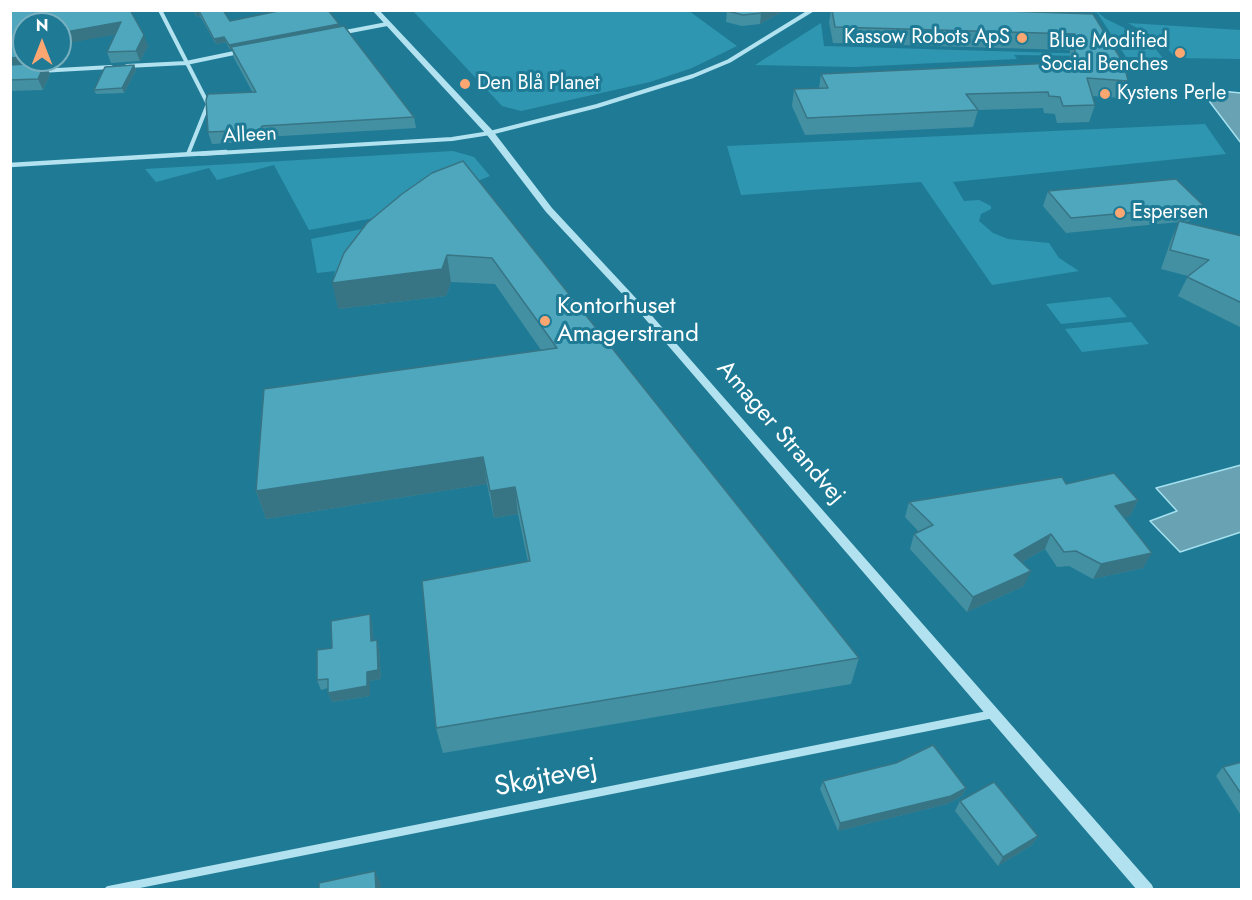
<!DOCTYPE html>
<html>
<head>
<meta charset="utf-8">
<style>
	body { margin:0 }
	#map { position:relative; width:1252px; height:900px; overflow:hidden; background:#1f7b95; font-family:Jost,sans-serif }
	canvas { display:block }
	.frame { position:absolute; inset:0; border:12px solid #fff; pointer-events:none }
	.north { position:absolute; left:12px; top:12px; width:60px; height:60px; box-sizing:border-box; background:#1f7b95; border:2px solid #79b0bf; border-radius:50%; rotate:0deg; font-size:16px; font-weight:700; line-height:24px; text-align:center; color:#fff }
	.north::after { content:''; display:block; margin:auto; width:21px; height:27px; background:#fca672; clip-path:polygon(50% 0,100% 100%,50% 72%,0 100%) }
</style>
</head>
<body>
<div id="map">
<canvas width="1252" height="900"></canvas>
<div class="frame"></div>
<div class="north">N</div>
</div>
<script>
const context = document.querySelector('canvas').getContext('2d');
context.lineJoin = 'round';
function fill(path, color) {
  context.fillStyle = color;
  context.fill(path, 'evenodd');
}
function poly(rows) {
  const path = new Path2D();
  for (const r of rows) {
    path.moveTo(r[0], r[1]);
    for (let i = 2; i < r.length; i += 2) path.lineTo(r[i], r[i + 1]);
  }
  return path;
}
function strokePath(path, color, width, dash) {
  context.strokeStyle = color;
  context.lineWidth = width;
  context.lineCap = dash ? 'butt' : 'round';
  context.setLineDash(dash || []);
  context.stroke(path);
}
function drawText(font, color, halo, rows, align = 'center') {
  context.font = font + ' Jost,sans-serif';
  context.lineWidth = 6;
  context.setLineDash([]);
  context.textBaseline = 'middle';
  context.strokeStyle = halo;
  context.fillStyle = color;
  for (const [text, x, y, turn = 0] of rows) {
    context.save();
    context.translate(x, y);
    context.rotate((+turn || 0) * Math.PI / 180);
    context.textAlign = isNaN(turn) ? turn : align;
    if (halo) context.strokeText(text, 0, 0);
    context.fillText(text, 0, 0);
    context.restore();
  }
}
fill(poly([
	[413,11,689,11,737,46,692,68,650,82,521,111,502,106],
	[1096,11,1106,19,1147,39,1163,58,1126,57],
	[821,23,824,46,1093,54,1094,56,1014,55,1017,59,854,67,755,65],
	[1128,23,1241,30,1241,59,1176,58,1158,39],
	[1205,124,1226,154,953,182,964,201,979,200,991,206,991,209,981,214,979,221,993,233,1008,239,1049,243,1059,258,1079,271,992,285,921,182,741,195,727,146],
	[453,151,474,157,490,176,396,214,309,230,274,165,217,180,209,168,156,182,145,169],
	[383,225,352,277,334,276,335,271,317,273,311,239],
	[1110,297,1127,317,1061,324,1046,304],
	[1131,322,1149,344,1082,352,1065,329]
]), '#2f96b1');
const water = poly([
	[1200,89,1241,93,1241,143,1200,89],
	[1241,465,1241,532,1180,552,1150,521,1177,511,1156,488,1241,465]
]);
fill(water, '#68a2b3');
strokePath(water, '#a6e1f0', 1.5);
strokePath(poly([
	[160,10,208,104,188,154],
	[340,33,387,24],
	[127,66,186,63,239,52],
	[40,71,111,67],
	[201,154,452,139,490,133,597,106,693,76,729,61,812,10]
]), '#b2e2ef', 4);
strokePath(poly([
	[10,165,226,152]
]), '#b2e2ef', 4.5);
strokePath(poly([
	[109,890,993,714]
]), '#b2e2ef', 8);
fill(poly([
	[372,10,379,10,493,131,552,208,646,309,1152,885,1154,890,1137,890,640,313,546,212,487,135,372,10]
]), '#b2e2ef');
fill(poly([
	[10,10,130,10,148,46,140,61,111,63,107,52,115,34,62,44,24,60,56,60,53,66,46,66,50,74,43,90,10,91],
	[193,10,223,10,230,21,283,10,330,10,329,11,339,24,339,27,414,117,416,128,265,137,263,141,212,144,208,132,253,93,234,58,232,50,230,50,226,42,216,44,200,16,197,17],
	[727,10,785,10,760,24,742,26,726,22],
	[831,10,975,10,1093,14,1128,81,1122,98,1092,96,1095,105,1089,122,1057,123,1055,114,1044,113,1043,108,978,110,973,127,805,135,792,106,794,89,819,88,821,74,1070,62,1070,50,833,43,829,22],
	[134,65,136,70,124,93,96,94,94,90],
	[432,173,859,658,851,684,443,753,436,728,528,562,518,514,494,518,487,484,266,519,256,491,541,350,495,284,451,282,446,296,338,309],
	[1048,191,1204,206,1197,220,1182,222,1242,236,1242,328,1178,296,1188,276,1161,269,1171,240,1179,222,1066,233,1043,206],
	[1066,484,1138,500,1130,516,1124,517,1143,568,1093,579,1069,566,1057,567,1045,549,1022,562,1024,586,967,612,910,549,914,534,919,532,905,517,909,502],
	[372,623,373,641,377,640,379,649,381,679,370,681,370,696,332,702,328,693,328,688,321,690,317,680,332,648],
	[1242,762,1242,817,1216,776,1223,767],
	[823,781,966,788,962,796,947,804,838,831,820,789],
	[960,801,1038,836,1032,845,998,866,955,811]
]), '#4490a3');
fill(poly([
	[766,10,785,10,760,24,761,13],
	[199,11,200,16,197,17,195,12],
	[121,22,125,33,62,44,60,49,60,33],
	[339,24,340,29,231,47,232,50,230,50,229,45],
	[144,35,148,46,140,61,136,51],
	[224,37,226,42,216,44,214,39],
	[24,57,24,60,56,60,53,66,46,66,50,74,43,90,38,79,10,69,10,58],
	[134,65,136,70,124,93,122,88],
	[262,126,265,137,263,141,260,130],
	[447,255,451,282,446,296,338,309,332,283],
	[483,457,487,484,266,519,256,491],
	[515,487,518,514,494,518,490,491],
	[1138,500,1130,516,1108,521,1115,506],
	[1051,534,1045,549,1008,570,1014,555],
	[1152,553,1143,568,1093,579,1101,564],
	[1031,571,1024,586,967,612,973,597],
	[370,614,372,623,374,650,371,641],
	[377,640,379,649,381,679,370,681,370,696,332,702,328,693,367,672],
	[966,788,962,796,947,804,838,831,840,823],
	[1038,836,1032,845,998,866,1003,857],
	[375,871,381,884,381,890,376,890]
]), '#377585');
const building = poly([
	[10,10,130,10,144,35,136,51,107,52,121,22,60,33,60,24,24,24,24,57,10,58,10,10],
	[195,10,223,10,230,21,283,10,328,10,339,24,229,45,224,37,214,39,199,11,195,12,195,10],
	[727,10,766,10,761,13,743,15,727,11,727,10],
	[832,10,975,10,1093,14,1124,64,1128,81,1087,78,1095,105,1063,106,1060,97,1049,96,1048,92,966,94,978,110,807,118,794,89,828,88,821,74,1075,62,1075,34,835,27,832,10],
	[344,26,414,117,262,126,260,130,208,132,206,100,208,94,256,92,231,47,344,26],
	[45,63,38,79,10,80,10,65,45,63],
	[134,65,122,88,94,90,105,67,134,65],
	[463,161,859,658,436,728,422,581,530,561,515,487,490,491,483,457,256,491,264,389,557,348,492,258,447,255,442,269,332,283,344,253,367,223,402,194,432,173,463,161],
	[1176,179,1204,206,1071,218,1048,191,1176,179],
	[1179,221,1242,236,1242,303,1187,277,1209,260,1170,250,1179,221],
	[1114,473,1138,500,1115,506,1152,553,1101,564,1076,551,1064,552,1051,534,1014,555,1031,571,973,597,914,534,933,525,909,502,1062,477,1066,484,1114,473],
	[370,614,371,641,377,640,378,670,367,672,367,686,328,693,328,679,317,680,317,650,332,648,331,621,370,614],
	[933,745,966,788,951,796,840,823,823,781,896,763,933,745],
	[1242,762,1242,795,1223,767,1242,762],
	[994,782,1038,836,1003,857,960,801,994,782],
	[375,871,376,890,319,890,319,883,375,871]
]);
fill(building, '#4fa7be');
strokePath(building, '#377585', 1.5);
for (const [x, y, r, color] of [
	[1022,38,6,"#fca672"],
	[1180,53,6,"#fca672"],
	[465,84,6,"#fca672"],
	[1105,94,6,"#fca672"],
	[1120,213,6,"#fca672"],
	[545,321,6,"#fca672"]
]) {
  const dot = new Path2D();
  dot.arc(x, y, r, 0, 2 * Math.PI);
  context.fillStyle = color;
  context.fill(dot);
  strokePath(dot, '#1f7b95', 2);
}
drawText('20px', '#fff', '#1f7b95', [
	["Kassow Robots ApS",1010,38,"right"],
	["Blue Modified",1168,42,"right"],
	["Social Benches",1168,65,"right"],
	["Den Blå Planet",477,84],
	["Kystens Perle",1117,94],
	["Espersen",1132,213]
], 'left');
drawText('20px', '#fff', '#1f7b95', [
	["Alleen",250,136,-3]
]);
drawText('24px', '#fff', '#1f7b95', [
	["Kontorhuset",557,307],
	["Amagerstrand",557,335]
], 'left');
drawText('24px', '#fff', '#1f7b95', [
	["Amager Strandvej",780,433,49]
]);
drawText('28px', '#fff', '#1f7b95', [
	["Skøjtevej",546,779,-11]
]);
</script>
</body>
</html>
